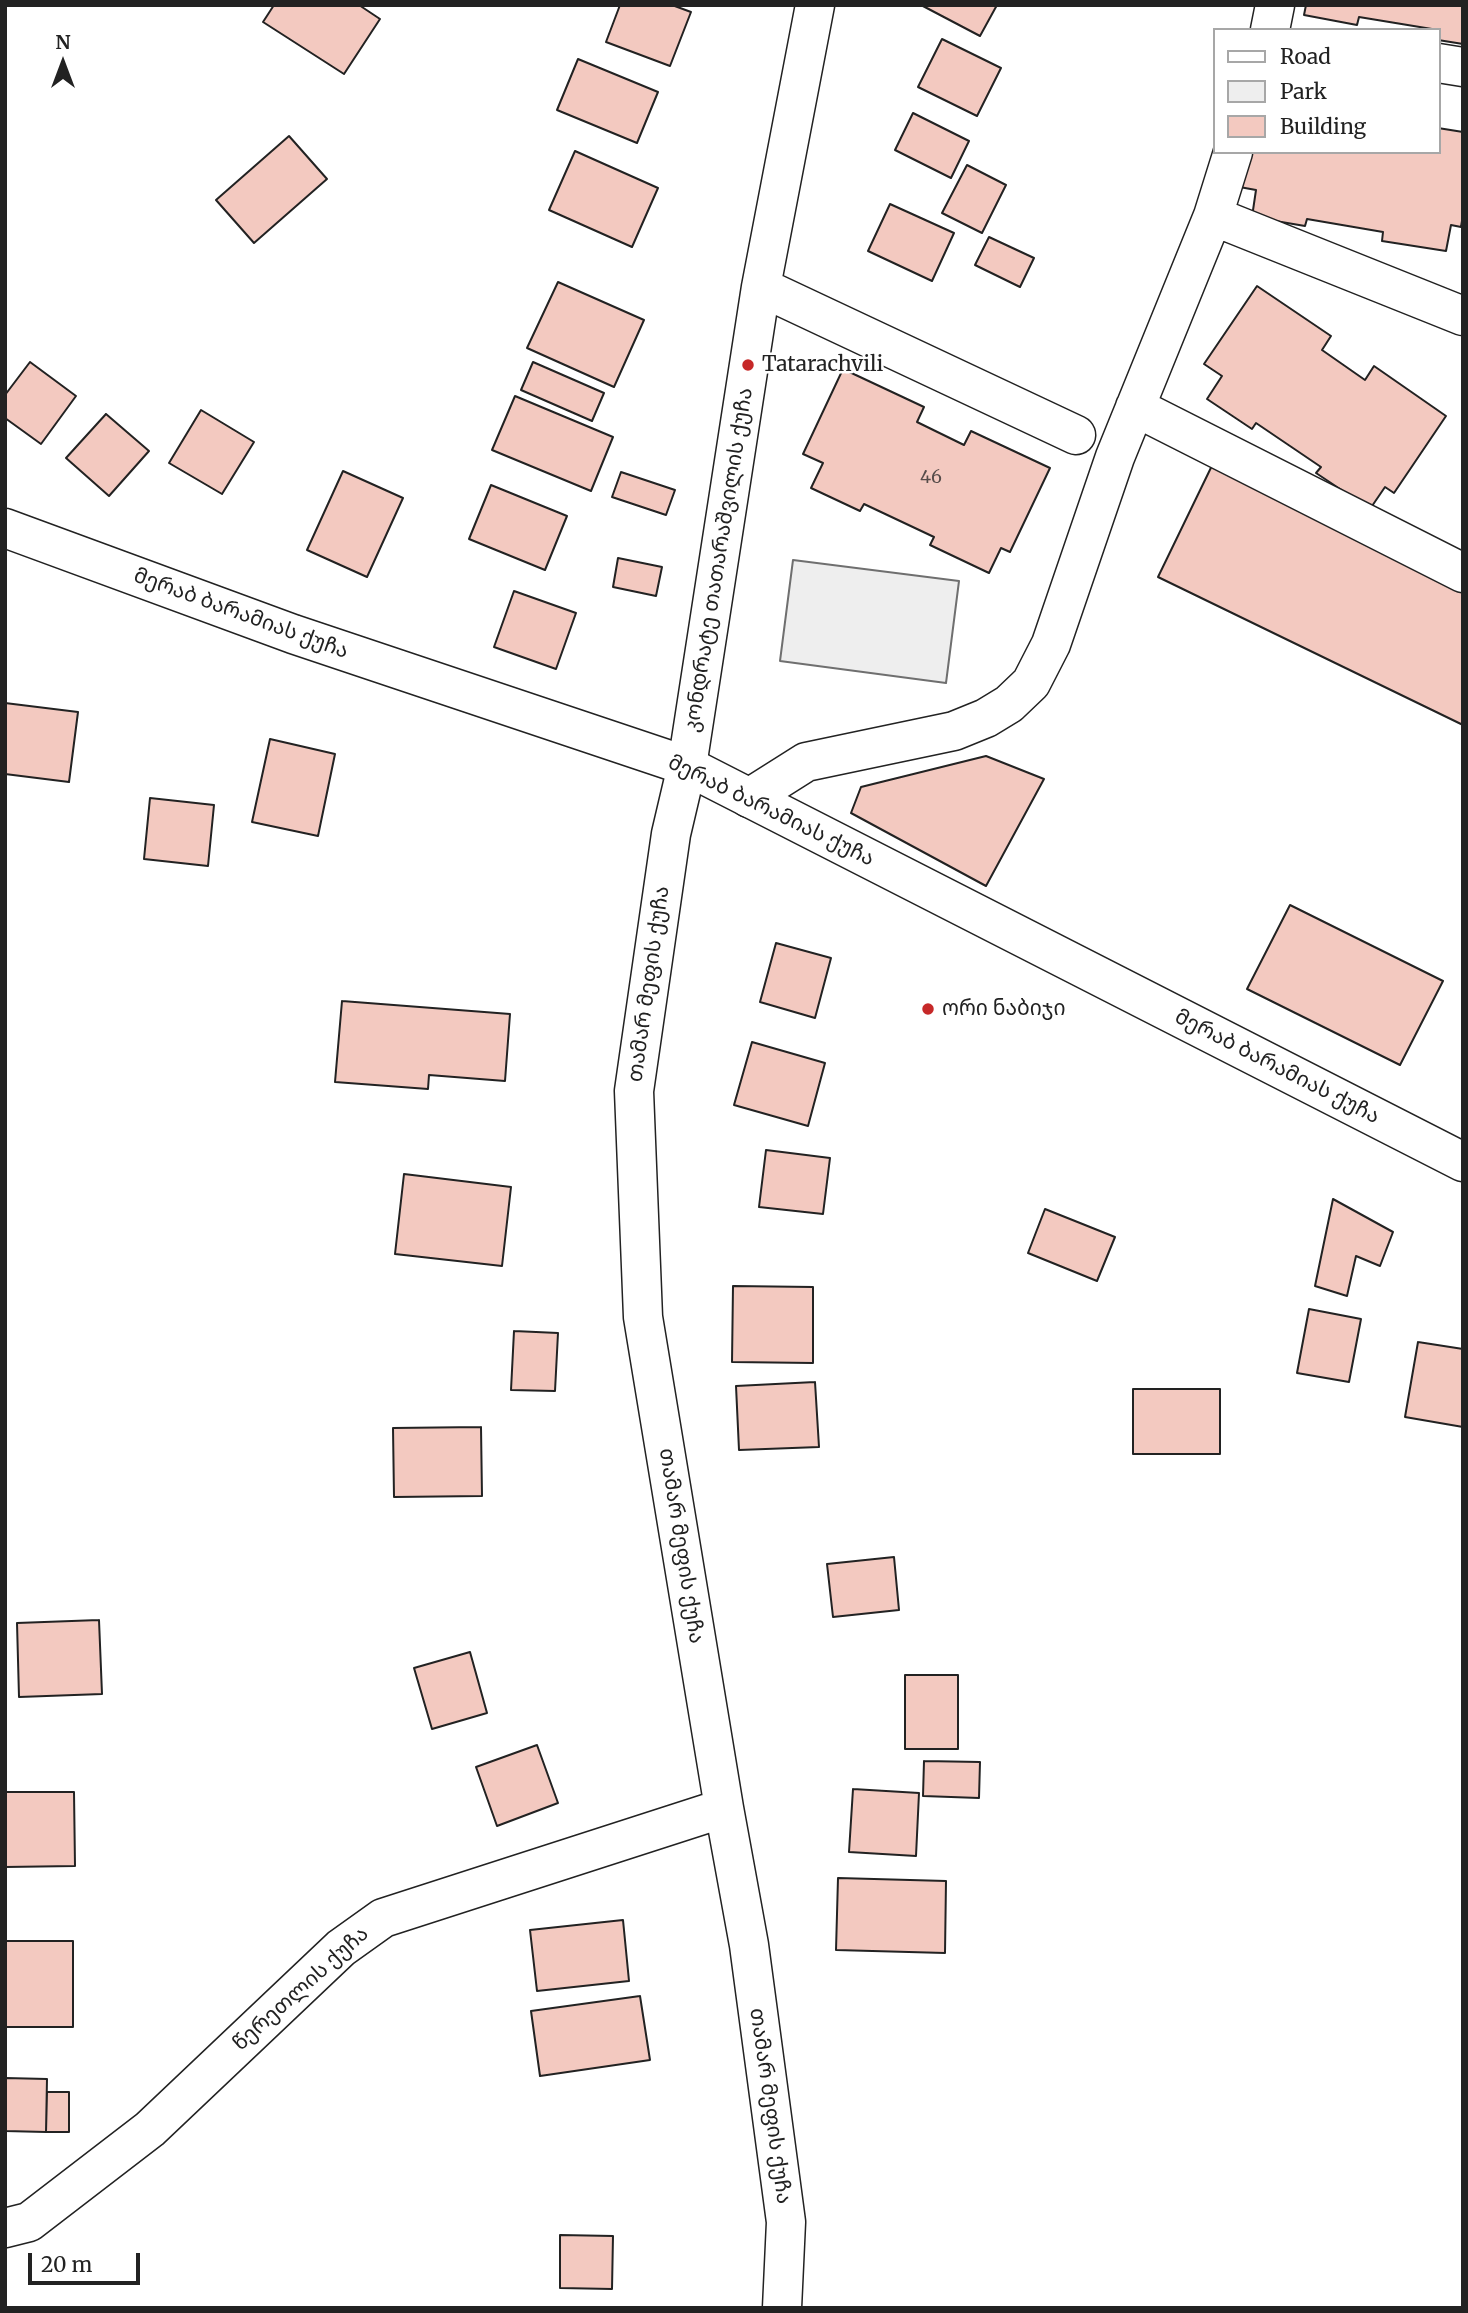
<!DOCTYPE html>
<html>
<head>
<meta charset="utf-8">
<style>
	body { margin:0 }
	#map { position:relative; width:1468px; height:2313px; overflow:hidden; background:#fff; font-family:Merriweather,serif }
	canvas { display:block }
	.frame { position:absolute; inset:0; border:7px solid #222; pointer-events:none }
	.legend { position:absolute; left:1213px; top:28px; width:228px; height:126px; box-sizing:border-box; background:#fff; border:2px solid #a7a7a7; margin:0; padding:9px 12px; list-style:none; font-size:21px; color:#222 }
	.legend li { display:flex; align-items:center; gap:14px; height:35px }
	.legend b { width:35px; border:2px solid #a7a7a7 }
	.north { position:absolute; left:28px; top:28px; width:70px; height:70px; -webkit-text-stroke:5px #fff; paint-order:stroke; rotate:0deg; font-size:19px; font-weight:700; line-height:28px; text-align:center; color:#222 }
	.north::after { content:''; display:block; margin:auto; width:24px; height:32px; background:#222; clip-path:polygon(50% 0,100% 100%,50% 72%,0 100%) }
	.scale { position:absolute; left:28px; top:2253px; width:112px; height:32px; box-sizing:border-box; border:4px solid #222; border-top:0; padding-left:9px; font-size:21px; line-height:24px; white-space:nowrap; color:#222; -webkit-text-stroke:5px #fff; paint-order:stroke }
</style>
</head>
<body>
<div id="map">
<canvas width="1468" height="2313"></canvas>
<div class="frame"></div>
<ul class="legend">
<li><b style="height:9px;background:#fff"></b>Road</li>
<li><b style="height:19px;background:#eee"></b>Park</li>
<li><b style="height:19px;background:#f3c9c0"></b>Building</li>
</ul>
<div class="north">N</div>
<div class="scale">20 m</div>
</div>
<script>
const context = document.querySelector('canvas').getContext('2d');
context.lineJoin = 'round';
function fill(path, color) {
  context.fillStyle = color;
  context.fill(path, 'evenodd');
}
function poly(rows) {
  const path = new Path2D();
  for (const r of rows) {
    path.moveTo(r[0], r[1]);
    for (let i = 2; i < r.length; i += 2) path.lineTo(r[i], r[i + 1]);
  }
  return path;
}
function strokePath(path, color, width, dash) {
  context.strokeStyle = color;
  context.lineWidth = width;
  context.lineCap = dash ? 'butt' : 'round';
  context.setLineDash(dash || []);
  context.stroke(path);
}
function drawText(font, color, halo, rows, align = 'center') {
  context.font = font + ' Merriweather,"Noto Sans Georgian",serif';
  context.lineWidth = 5;
  context.setLineDash([]);
  context.textBaseline = 'middle';
  context.strokeStyle = halo;
  context.fillStyle = color;
  for (const [text, x, y, turn = 0] of rows) {
    context.save();
    context.translate(x, y);
    context.rotate((+turn || 0) * Math.PI / 180);
    context.textAlign = isNaN(turn) ? turn : align;
    if (halo) context.strokeText(text, 0, 0);
    context.fillText(text, 0, 0);
    context.restore();
  }
}
const green = poly([
	[793,560,959,581,946,683,780,661,793,560]
]);
fill(green, '#eee');
strokePath(green, '#6f6f6f', 2);
const building = poly([
	[274,5,359,5,380,19,344,74,263,22,274,5],
	[620,5,672,5,691,12,670,66,606,42,620,5],
	[921,5,997,5,980,36,921,5],
	[1306,5,1463,5,1463,44,1438,40,1438,30,1359,17,1357,25,1304,15,1306,5],
	[942,39,1001,68,977,116,918,87,942,39],
	[578,59,658,92,637,143,557,110,578,59],
	[913,113,969,141,951,178,895,150,913,113],
	[1438,128,1463,132,1463,215,1461,227,1451,225,1446,251,1382,241,1383,232,1307,219,1305,226,1252,217,1256,190,1234,186,1240,152,1438,152,1438,128],
	[289,136,327,179,254,243,216,200,289,136],
	[575,151,658,188,632,247,549,210,575,151],
	[967,165,1006,185,982,233,942,213,967,165],
	[890,204,954,233,932,281,868,251,890,204],
	[989,237,1034,258,1020,287,975,265,989,237],
	[558,282,644,320,614,387,527,348,558,282],
	[1257,286,1331,336,1322,350,1365,380,1374,366,1446,416,1394,493,1385,487,1370,509,1316,473,1321,467,1256,423,1252,429,1207,399,1222,376,1204,364,1257,286],
	[30,362,76,396,41,444,5,418,5,395,30,362],
	[533,362,604,393,592,421,521,390,533,362],
	[843,369,924,407,917,422,964,445,971,431,1050,468,1010,552,1001,548,989,573,930,545,934,537,864,504,860,511,811,488,823,463,803,454,843,369],
	[515,396,613,437,591,491,492,450,515,396],
	[201,410,254,442,222,494,169,463,201,410],
	[106,414,149,451,109,496,66,458,106,414],
	[1221,447,1463,564,1463,725,1158,577,1221,447],
	[343,471,403,498,367,577,307,550,343,471],
	[621,472,675,490,666,515,612,497,621,472],
	[491,485,567,516,545,570,469,539,491,485],
	[618,558,662,567,656,596,613,587,618,558],
	[514,591,576,613,556,669,494,647,514,591],
	[5,703,78,712,69,782,5,774,5,703],
	[270,739,335,754,318,836,252,822,270,739],
	[986,756,1044,779,986,886,851,813,861,787,986,756],
	[150,798,214,805,208,866,144,859,150,798],
	[1290,905,1443,981,1400,1065,1247,989,1290,905],
	[776,943,831,958,815,1018,760,1002,776,943],
	[342,1001,510,1014,505,1081,429,1075,428,1089,335,1082,342,1001],
	[752,1042,825,1063,808,1126,734,1105,752,1042],
	[766,1150,830,1158,823,1214,759,1207,766,1150],
	[404,1174,511,1187,502,1266,395,1254,404,1174],
	[1333,1199,1393,1232,1380,1266,1356,1256,1347,1296,1315,1286,1333,1199],
	[1045,1209,1115,1237,1097,1281,1028,1253,1045,1209],
	[733,1286,813,1287,813,1363,732,1362,733,1286],
	[1309,1309,1361,1319,1349,1382,1297,1373,1309,1309],
	[514,1331,558,1333,555,1391,511,1390,514,1331],
	[1418,1342,1463,1349,1463,1427,1405,1417,1418,1342],
	[815,1382,819,1447,739,1450,736,1386,815,1382],
	[1133,1389,1220,1389,1220,1454,1133,1454,1133,1389],
	[481,1427,482,1496,394,1497,393,1428,481,1427],
	[894,1557,899,1610,833,1617,827,1564,894,1557],
	[99,1620,102,1694,19,1697,17,1623,99,1620],
	[470,1652,487,1713,432,1729,414,1668,470,1652],
	[905,1675,958,1675,958,1749,905,1749,905,1675],
	[537,1745,558,1803,497,1826,476,1767,537,1745],
	[924,1761,980,1762,979,1798,923,1796,924,1761],
	[853,1789,919,1793,916,1856,849,1852,853,1789],
	[5,1792,74,1792,75,1866,5,1867,5,1792],
	[838,1878,946,1881,945,1953,836,1950,838,1878],
	[623,1920,629,1981,537,1991,530,1930,623,1920],
	[5,1941,73,1941,73,2027,5,2027,5,1941],
	[640,1996,650,2060,540,2076,531,2011,640,1996],
	[5,2078,47,2079,46,2132,5,2131,5,2078],
	[47,2092,69,2092,69,2132,46,2132,47,2092],
	[560,2235,613,2236,612,2289,560,2288,560,2235]
]);
fill(building, '#f3c9c0');
strokePath(building, '#222', 2);
const minor = poly([
	[1270,30,1275,5],
	[1438,63,1463,67],
	[1213,216,1463,316],
	[761,287,1076,435],
	[1135,407,1463,573],
	[749,798,806,762,954,731,986,718,1009,704,1031,683,1051,644,1115,457,1213,216,1233,152],
	[5,2228,29,2222,150,2129,341,1948,383,1918,724,1808],
	[782,2308,786,2222,749,1945,724,1808,643,1317,634,1091,671,834,687,766,761,287,815,5]
]);
const major = poly([
	[5,528,293,634,687,766,1463,1162]
]);
strokePath(minor, '#222', 41);
strokePath(major, '#222', 41);
strokePath(minor, '#fff', 38);
strokePath(major, '#fff', 38);
for (const [x, y, r, color] of [
	[748,365,7,"#c62828"],
	[928,1009,7,"#c62828"]
]) {
  const dot = new Path2D();
  dot.arc(x, y, r, 0, 2 * Math.PI);
  context.fillStyle = color;
  context.fill(dot);
  strokePath(dot, '#fff', 2.5);
}
drawText('18px', '#564c4a', null, [
	["46",931,478]
]);
drawText('21px', '#222', '#fff', [
	["Tatarachvili",762,365],
	["ორი ნაბიჯი",942,1009]
], 'left');
drawText('21px', '#222', '#fff', [
	["კონდრატე თათარაშვილის ქუჩა",719,560,-81],
	["მერაბ ბარამიას ქუჩა",241,614,20],
	["მერაბ ბარამიას ქუჩა",771,811,26],
	["თამარ მეფის ქუჩა",649,984,-82],
	["მერაბ ბარამიას ქუჩა",1277,1067,27],
	["თამარ მეფის ქუჩა",681,1546,81],
	["წერეთლის ქუჩა",301,1989,-42],
	["თამარ მეფის ქუჩა",770,2106,82]
]);
</script>
</body>
</html>
